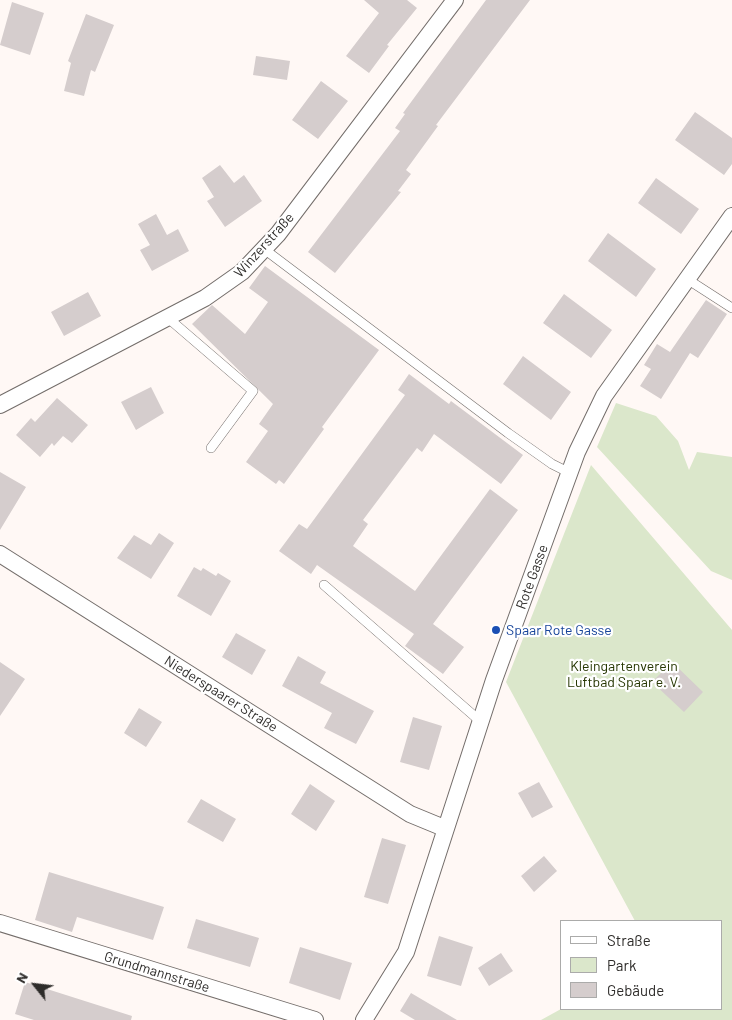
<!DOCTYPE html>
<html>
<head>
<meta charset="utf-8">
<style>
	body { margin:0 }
	#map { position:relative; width:732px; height:1020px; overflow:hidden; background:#fff8f5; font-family:Barlow,sans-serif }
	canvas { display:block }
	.legend { position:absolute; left:560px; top:920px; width:162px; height:90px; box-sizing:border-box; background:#fff; border:1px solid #ababaa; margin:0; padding:6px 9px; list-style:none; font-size:15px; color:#2e2c2a }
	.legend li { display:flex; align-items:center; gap:10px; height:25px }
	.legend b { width:25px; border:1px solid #ababaa }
	.north { position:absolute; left:10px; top:960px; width:50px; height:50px; -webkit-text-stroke:4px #fff; paint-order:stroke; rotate:299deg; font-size:14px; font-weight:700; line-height:20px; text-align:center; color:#2e2c2a }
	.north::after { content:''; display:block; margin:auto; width:18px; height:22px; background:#2e2c2a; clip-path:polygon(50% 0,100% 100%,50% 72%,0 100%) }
</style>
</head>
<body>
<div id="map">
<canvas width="732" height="1020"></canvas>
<ul class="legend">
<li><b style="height:6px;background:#fff"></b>Straße</li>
<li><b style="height:14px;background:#dbe7cb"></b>Park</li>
<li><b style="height:14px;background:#d5cdcd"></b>Gebäude</li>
</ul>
<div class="north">N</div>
</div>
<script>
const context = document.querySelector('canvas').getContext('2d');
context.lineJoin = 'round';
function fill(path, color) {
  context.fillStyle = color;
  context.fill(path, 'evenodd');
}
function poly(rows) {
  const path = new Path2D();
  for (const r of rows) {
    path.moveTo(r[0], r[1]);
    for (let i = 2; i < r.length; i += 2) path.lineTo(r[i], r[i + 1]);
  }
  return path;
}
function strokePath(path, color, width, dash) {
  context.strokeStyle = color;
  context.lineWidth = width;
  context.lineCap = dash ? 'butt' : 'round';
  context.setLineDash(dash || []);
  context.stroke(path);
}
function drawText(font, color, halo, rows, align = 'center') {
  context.font = font + ' Barlow,sans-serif';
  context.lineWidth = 4.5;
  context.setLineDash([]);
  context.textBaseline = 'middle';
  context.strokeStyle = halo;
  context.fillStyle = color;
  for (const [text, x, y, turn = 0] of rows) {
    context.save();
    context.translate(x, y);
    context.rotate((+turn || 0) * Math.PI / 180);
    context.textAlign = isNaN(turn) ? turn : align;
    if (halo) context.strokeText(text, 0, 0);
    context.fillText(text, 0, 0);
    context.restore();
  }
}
fill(poly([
	[616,403,656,416,678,441,689,470,697,452,732,457,732,580,711,571,597,447],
	[591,465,732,630,732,1020,541,1020,561,1009,721,1009,721,921,635,921,506,682]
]), '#dbe7cb');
fill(poly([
	[364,0,407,0,417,8,387,45,389,46,369,73,346,56,379,13],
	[486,0,530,0,436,125,438,126,406,170,411,174,398,191,401,192,335,273,308,252,400,131,395,128,405,114,403,113],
	[12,2,44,13,30,55,0,45],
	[86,14,114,25,95,72,91,70,84,96,64,91,71,63,68,61],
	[256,56,290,61,287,80,253,75],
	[321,81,348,101,318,139,292,120],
	[695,112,732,138,732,164,724,175,675,140],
	[220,165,234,183,244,175,262,201,225,227,207,201,214,197,202,178],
	[656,178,699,209,681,234,638,203],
	[156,214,167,235,178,229,189,251,152,271,140,250,150,245,138,224],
	[608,233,656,269,636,297,588,261],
	[265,266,379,350,322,427,324,429,284,484,279,480,276,484,246,462,268,431,259,424,273,404,192,324,212,305,245,334,268,302,249,288],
	[88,292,101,316,64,336,51,312],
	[564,294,612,330,591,358,543,323],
	[706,300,727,314,698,358,690,353,661,399,640,386,651,369,644,365,657,344,670,352],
	[523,356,571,392,551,420,503,384],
	[409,374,449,404,451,401,523,455,501,484,434,434,422,452,417,448,363,520,368,524,353,546,415,591,490,489,518,510,433,624,464,647,443,674,405,646,414,634,317,565,311,574,279,551,299,524,307,529,375,436,405,395,398,390],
	[151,387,164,413,136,430,121,402],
	[57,398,88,425,72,443,63,436,54,446,52,443,40,457,16,435,31,418,35,422],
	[0,472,26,487,0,530],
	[159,533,174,543,151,579,117,558,134,535,151,545],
	[194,567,201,571,203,568,216,576,218,573,231,581,211,616,177,596],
	[236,633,266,650,252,675,222,657],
	[298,656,326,672,320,683,374,711,356,744,324,728,332,713,282,686],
	[0,662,25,679,0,716],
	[672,662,703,692,684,712,652,682],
	[139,708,162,722,146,747,124,733],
	[413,717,442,726,429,770,400,762],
	[539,782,553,807,532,818,518,793],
	[310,784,335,801,316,831,291,814],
	[201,799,236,819,223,842,187,822],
	[382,838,406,845,388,904,364,897],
	[544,856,557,871,534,892,521,876],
	[49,872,164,907,153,940,77,917,72,932,35,920],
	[196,919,259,938,250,967,187,948],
	[439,936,473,947,461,986,427,976],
	[300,947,352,963,340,1000,289,983],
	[501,953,513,971,489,986,478,968],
	[25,982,132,1016,131,1020,34,1020,15,1014],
	[411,993,428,1003,457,1020,415,1020,400,1011]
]), '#d5cdcd');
const service = poly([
	[264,249,508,433,552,464,570,473],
	[687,279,732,308],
	[168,318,253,391,211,448],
	[324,585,480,721]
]);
const minor = poly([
	[0,405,205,298,242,272,278,234,455,0],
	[0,554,410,814,444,828],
	[0,923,315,1020],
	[364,1020,406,952,494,680,577,452,604,396,732,216]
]);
strokePath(service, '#736d6a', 10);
strokePath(minor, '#736d6a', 18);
strokePath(service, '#fff', 9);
strokePath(minor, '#fff', 16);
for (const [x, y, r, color] of [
	[496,630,5,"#1a4fb4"]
]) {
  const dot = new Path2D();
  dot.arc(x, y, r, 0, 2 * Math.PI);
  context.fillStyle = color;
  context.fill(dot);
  strokePath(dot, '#fff', 2);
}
drawText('14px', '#2e2c2a', '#fff', [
	["Winzerstraße",264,245,-48],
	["Rote Gasse",532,577,-70],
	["Niederspaarer Straße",221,694,32],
	["Grundmannstraße",157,972,17]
]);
drawText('14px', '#164399', '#fff', [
	["Spaar Rote Gasse",506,630]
], 'left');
drawText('14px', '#263602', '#fff', [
	["Kleingartenverein",624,666],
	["Luftbad Spaar e. V.",624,682]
]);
</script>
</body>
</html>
